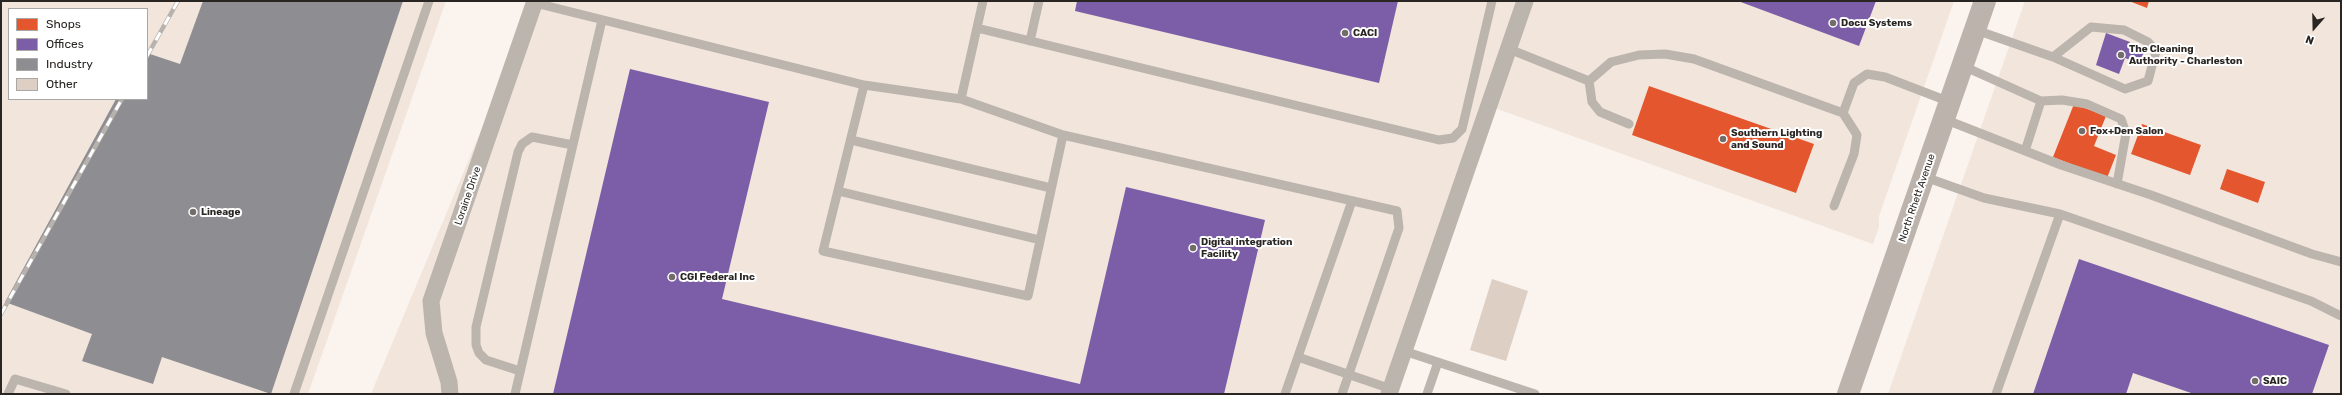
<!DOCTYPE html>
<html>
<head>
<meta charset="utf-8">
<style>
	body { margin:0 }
	#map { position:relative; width:2342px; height:395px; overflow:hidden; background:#faf3ee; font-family:Rubik,sans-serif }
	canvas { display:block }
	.frame { position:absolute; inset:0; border:2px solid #292522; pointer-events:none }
	.legend { position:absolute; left:8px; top:8px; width:140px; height:92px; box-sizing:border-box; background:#fff; border:1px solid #a9a8a7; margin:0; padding:5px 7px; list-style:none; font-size:12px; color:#292522 }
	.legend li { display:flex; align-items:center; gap:8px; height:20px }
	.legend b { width:20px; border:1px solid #a9a8a7 }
	.north { position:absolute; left:2294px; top:8px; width:40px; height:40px; -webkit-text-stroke:3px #fff; paint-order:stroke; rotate:200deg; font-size:11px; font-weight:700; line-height:16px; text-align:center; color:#292522 }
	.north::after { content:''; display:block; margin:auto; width:14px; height:18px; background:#292522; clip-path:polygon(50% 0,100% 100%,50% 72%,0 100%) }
</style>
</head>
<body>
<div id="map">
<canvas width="2342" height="395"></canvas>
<div class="frame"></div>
<ul class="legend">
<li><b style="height:11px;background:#e4572e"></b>Shops</li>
<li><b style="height:11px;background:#7b5ea7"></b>Offices</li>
<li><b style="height:11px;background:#8d8d92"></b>Industry</li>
<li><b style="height:11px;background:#ddcfc4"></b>Other</li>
</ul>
<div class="north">N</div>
</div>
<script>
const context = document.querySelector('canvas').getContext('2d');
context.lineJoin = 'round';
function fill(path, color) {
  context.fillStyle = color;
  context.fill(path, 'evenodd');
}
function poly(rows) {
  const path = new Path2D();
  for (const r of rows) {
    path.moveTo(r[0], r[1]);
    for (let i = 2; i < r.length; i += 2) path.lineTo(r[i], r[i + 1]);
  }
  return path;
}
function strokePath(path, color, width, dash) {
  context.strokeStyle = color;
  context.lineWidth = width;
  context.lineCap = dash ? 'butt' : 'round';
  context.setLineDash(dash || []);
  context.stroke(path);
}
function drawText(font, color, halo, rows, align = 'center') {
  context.font = font + ' Rubik,sans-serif';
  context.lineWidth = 4;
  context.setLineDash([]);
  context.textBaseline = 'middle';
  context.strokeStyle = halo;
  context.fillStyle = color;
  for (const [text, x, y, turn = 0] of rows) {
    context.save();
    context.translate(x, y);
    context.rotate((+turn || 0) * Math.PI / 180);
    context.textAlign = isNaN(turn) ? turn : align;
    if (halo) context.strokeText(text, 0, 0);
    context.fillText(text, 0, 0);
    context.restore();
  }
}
fill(poly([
	[1,1,446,1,308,394,1,394],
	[9,9,147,9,147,99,9,99],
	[535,1,1954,1,1879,216,1879,227,1873,244,1489,106,1389,394,371,394],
	[2025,1,2341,2,2341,394,1888,394]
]), '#f2e5dc');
fill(poly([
	[2129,1,2149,1,2147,8],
	[1649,86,1814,144,1796,193,1632,135],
	[2074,104,2106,116,2094,146,2116,155,2107,178,2053,157],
	[2142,124,2201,145,2190,175,2131,154],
	[2227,169,2265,182,2258,203,2220,189]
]), '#e4572e');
fill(poly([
	[1077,1,1398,1,1379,83,1075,11],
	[1738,1,1876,1,1859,46],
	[2106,33,2130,42,2128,46,2144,51,2140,64,2125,58,2119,74,2096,65],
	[630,69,769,102,722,299,1080,384,1126,187,1265,220,1224,394,553,394],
	[2079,259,2329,345,2312,394,2194,394,2133,373,2126,394,2033,394]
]), '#7b5ea7');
fill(poly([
	[203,1,403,1,271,394,162,357,153,384,82,361,92,334,5,302,116,99,147,99,147,60,150,54,180,64]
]), '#8d8d92');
fill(poly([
	[1492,279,1528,291,1506,361,1470,350]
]), '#ddcfc4');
strokePath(poly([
	[535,3,864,85],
	[977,28,1439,140,1453,138,1462,129,1492,1],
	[1976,30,2053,57,2125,89,2148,81,2156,51,2148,42,2124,30,2091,27,2053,57],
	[1030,41,1039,1],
	[1509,49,1589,81,1611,62,1639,55,1665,54,1694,59,1843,113,1854,83,1867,74,1885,77,1950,102],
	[1963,66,2041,101,2025,151],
	[1589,81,1592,102,1600,112,1629,124],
	[864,85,961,99,1063,135,1028,296,823,251,864,85],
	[961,99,983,1],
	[2041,101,2062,100,2087,104,2121,119,2126,133,2117,184],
	[1944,119,2061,165,2151,195,2312,254,2341,262],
	[1063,135,1397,211,1399,228,1342,394],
	[851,140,1051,188],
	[1925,177,1984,198,2060,214,2311,301,2341,316],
	[838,191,1040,240],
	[1834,206,1854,154,1857,135,1843,113],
	[1404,351,1535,394],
	[1298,357,1391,389],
	[520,371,486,360,479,353,476,345,476,327,518,152,522,144,532,137,573,145],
	[8,394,15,379,66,394],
	[294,394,429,1],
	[515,394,602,20],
	[1285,394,1352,201],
	[1427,394,1438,362],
	[1996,394,2060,214]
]), '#bcb5ad', 9);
strokePath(poly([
	[450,394,449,382,434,333,431,301,535,1],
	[1389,394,1525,1]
]), '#bcb5ad', 17);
strokePath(poly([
	[1848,394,1985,1]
]), '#bbb3ac', 22);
const rail = poly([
	[147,56,178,1],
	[1,314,122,99]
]);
strokePath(rail, '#b7b2ad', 4.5);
strokePath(rail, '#fff', 3, [9]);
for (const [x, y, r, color] of [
	[1833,23,4,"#726d69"],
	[1345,33,4,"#726d69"],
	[2121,55,4,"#726d69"],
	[2082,131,4,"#726d69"],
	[1723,139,4,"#726d69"],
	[193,212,4,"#726d69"],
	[1193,248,4,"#726d69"],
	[672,277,4,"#726d69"],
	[2255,381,4,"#726d69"]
]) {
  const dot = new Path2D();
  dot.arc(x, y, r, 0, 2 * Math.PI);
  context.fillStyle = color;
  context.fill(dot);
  strokePath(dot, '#fff', 1.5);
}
drawText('bold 10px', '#292522', '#fff', [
	["Docu Systems",1841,23],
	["CACI",1353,33],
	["The Cleaning",2129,49],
	["Authority - Charleston",2129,61],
	["Fox+Den Salon",2090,131],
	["Southern Lighting",1731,133],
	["and Sound",1731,145],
	["Lineage",201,212],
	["Digital integration",1201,242],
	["Facility",1201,254],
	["CGI Federal Inc",680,277],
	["SAIC",2263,381]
], 'left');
drawText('10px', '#292522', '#fff', [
	["Loraine Drive",468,196,-71],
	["North Rhett Avenue",1917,198,-71]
]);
</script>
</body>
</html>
